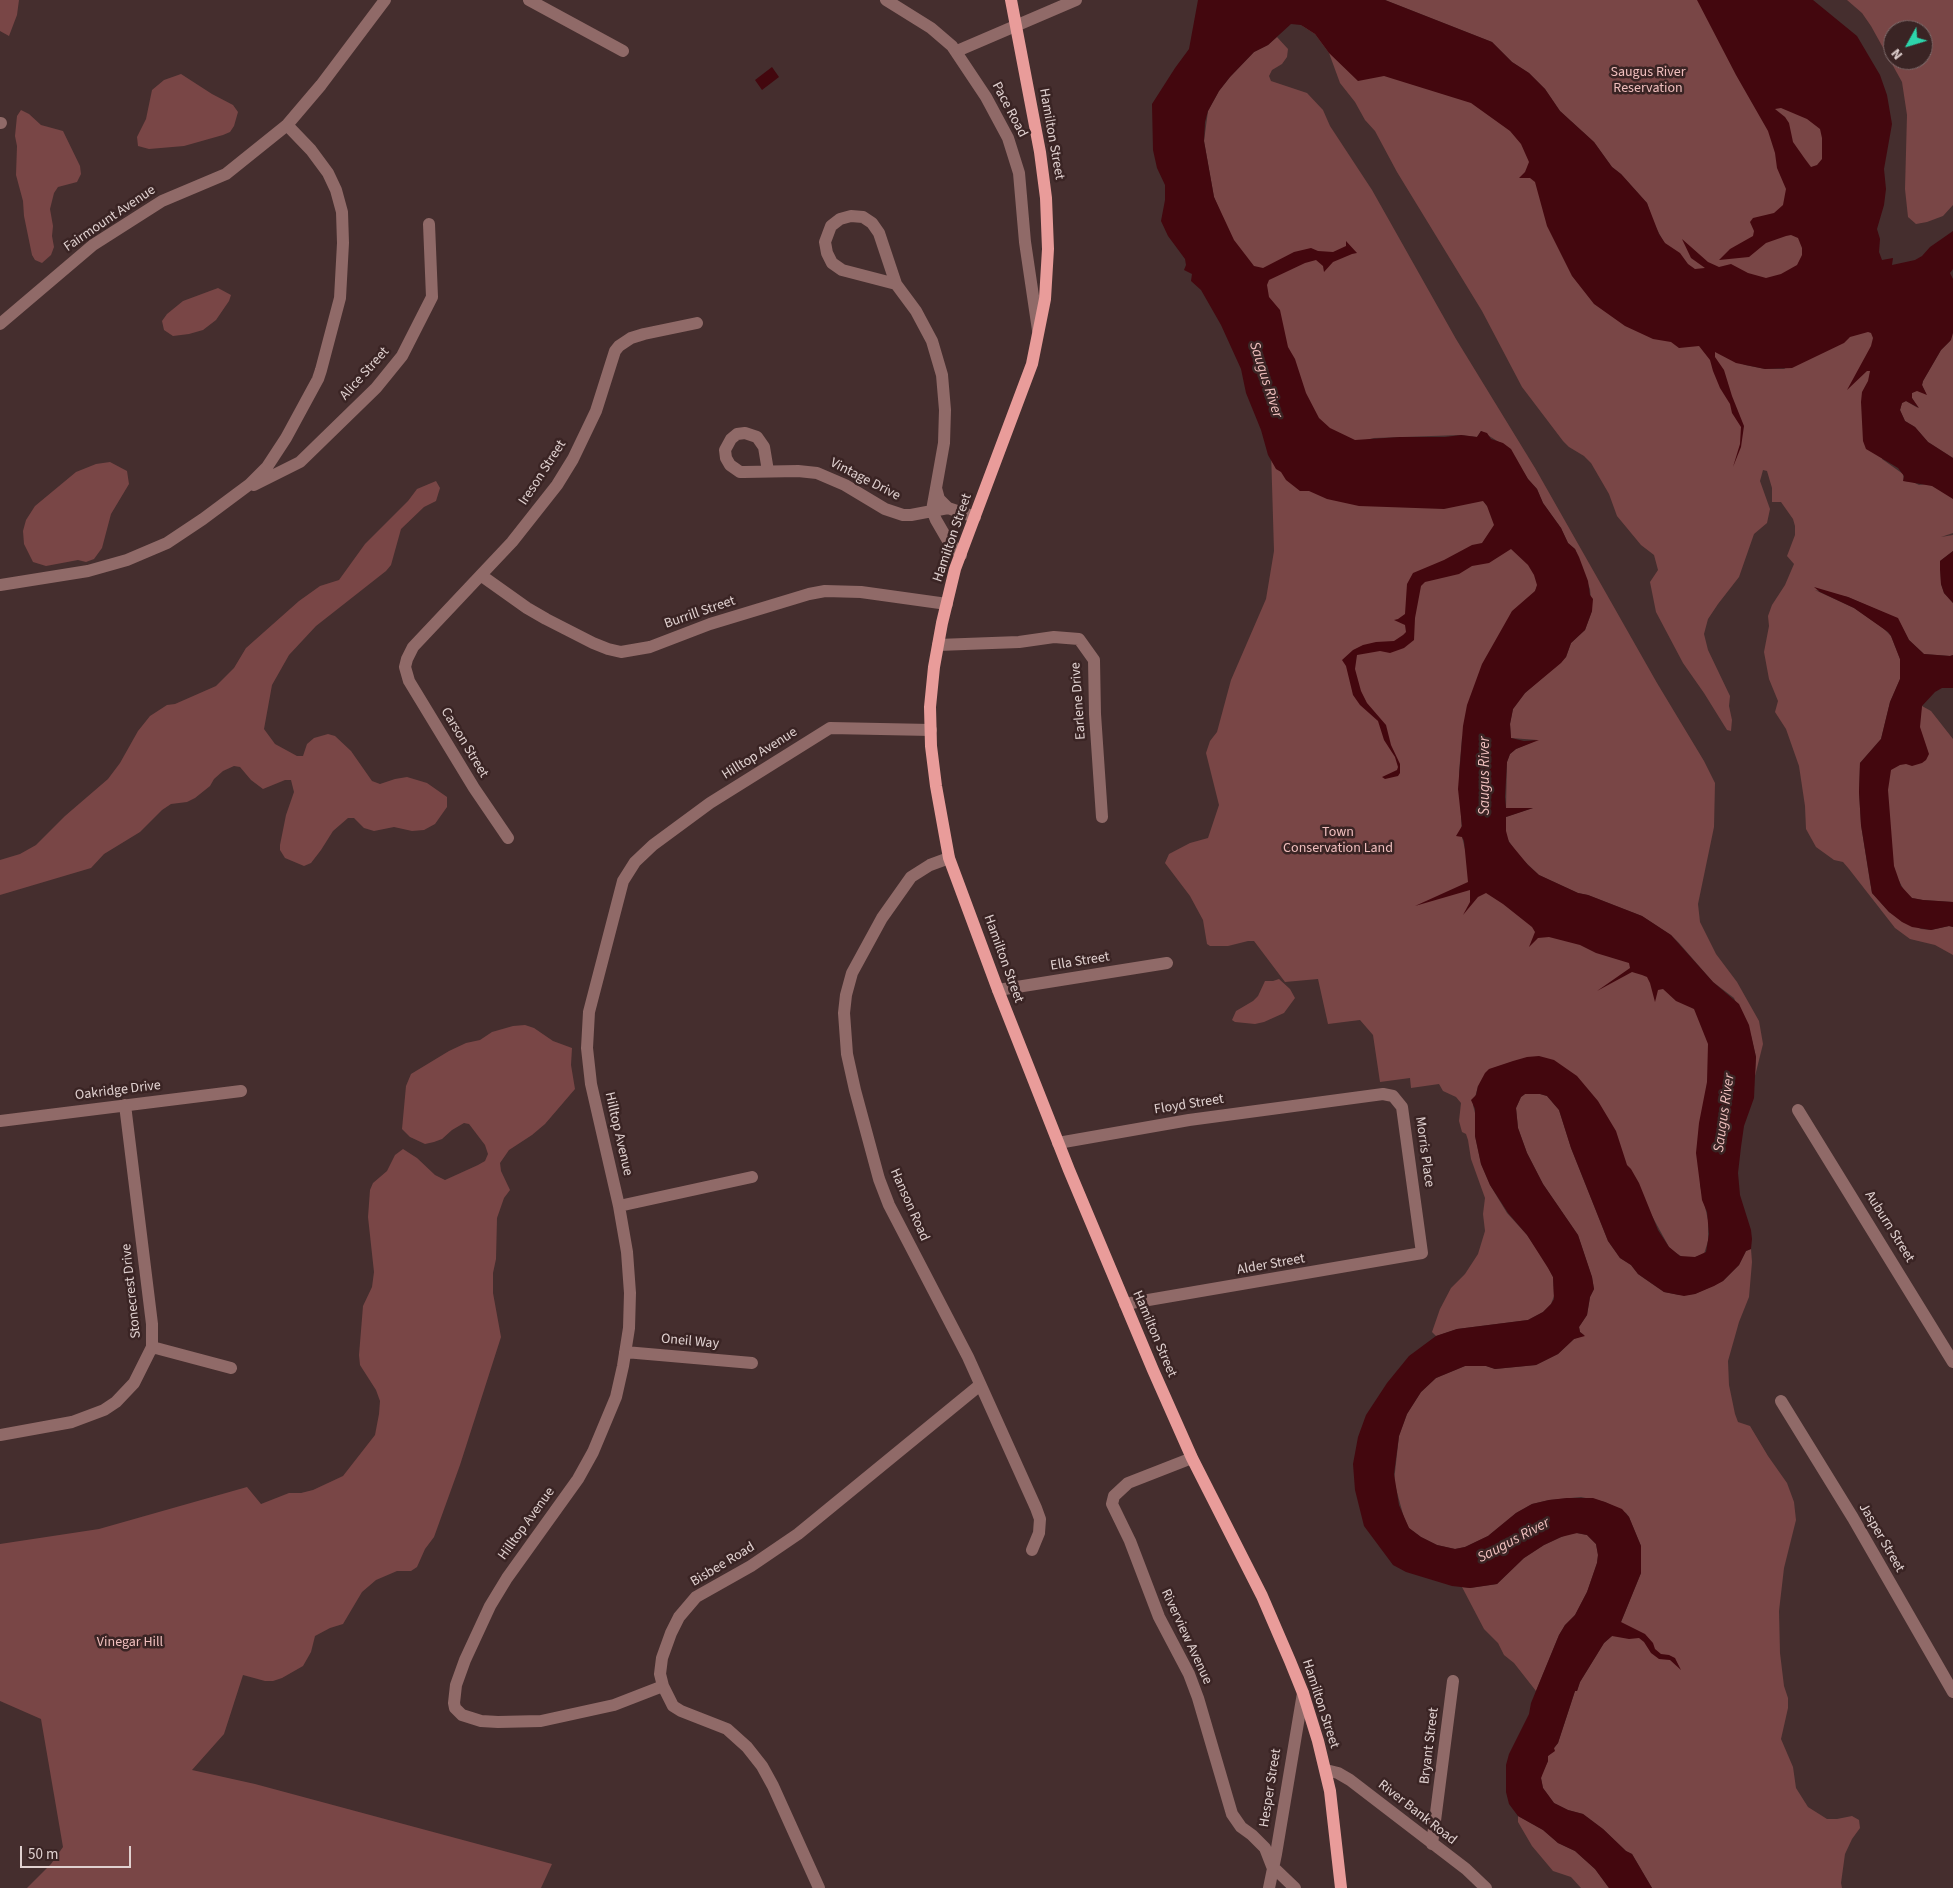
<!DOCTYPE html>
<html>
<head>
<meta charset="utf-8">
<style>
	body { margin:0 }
	#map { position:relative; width:1953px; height:1888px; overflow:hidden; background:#452e2e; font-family:"Source Sans 3",sans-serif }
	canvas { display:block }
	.north { position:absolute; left:1883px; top:20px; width:50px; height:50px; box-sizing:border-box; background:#3a2424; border:1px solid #7c6969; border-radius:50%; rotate:231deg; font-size:14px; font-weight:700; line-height:20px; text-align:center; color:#e0d1d0 }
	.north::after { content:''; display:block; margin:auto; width:18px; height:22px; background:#2dd4ab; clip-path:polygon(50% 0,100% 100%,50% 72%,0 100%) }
	.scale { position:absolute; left:20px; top:1846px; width:111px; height:22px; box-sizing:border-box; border:2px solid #e0d1d0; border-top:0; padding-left:6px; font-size:15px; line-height:18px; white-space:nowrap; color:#e0d1d0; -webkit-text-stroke:4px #3a2424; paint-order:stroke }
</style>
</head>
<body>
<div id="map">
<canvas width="1953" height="1888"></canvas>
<div class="north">N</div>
<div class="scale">50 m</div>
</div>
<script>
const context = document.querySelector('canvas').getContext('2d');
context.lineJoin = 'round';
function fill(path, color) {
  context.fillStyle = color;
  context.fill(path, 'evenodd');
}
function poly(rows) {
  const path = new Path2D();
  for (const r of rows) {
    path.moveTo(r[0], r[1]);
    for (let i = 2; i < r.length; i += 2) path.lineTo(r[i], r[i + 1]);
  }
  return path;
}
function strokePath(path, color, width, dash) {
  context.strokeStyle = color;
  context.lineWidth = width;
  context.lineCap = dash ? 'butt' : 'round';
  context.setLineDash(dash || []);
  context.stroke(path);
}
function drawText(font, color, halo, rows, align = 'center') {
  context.font = font + ' "Source Sans 3",sans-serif';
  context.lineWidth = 5;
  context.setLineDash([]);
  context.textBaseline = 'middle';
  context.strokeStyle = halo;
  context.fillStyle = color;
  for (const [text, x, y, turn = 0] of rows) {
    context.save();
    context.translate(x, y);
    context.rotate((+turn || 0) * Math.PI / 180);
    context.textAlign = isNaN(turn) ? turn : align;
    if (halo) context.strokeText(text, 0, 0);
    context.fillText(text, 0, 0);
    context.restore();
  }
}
fill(poly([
	[0,0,19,0,17,15,9,36,0,31],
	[1385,0,1729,0,1826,135,1804,287,1679,270,1653,222,1647,203,1621,174,1612,167,1594,142,1560,111,1545,89,1529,73,1512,62,1492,42],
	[1847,0,1953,0,1953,205,1943,216,1927,222,1916,224,1908,217,1905,189,1907,115,1902,82,1871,26,1862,13],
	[1893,30,1923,30,1923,60,1893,60],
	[1301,25,1499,114,1710,348,1745,365,1765,369,1784,369,1824,344,1875,327,1882,459,1903,474,1904,481,1913,482,1919,485,1927,484,1953,492,1953,533,1941,537,1953,535,1953,551,1940,561,1941,584,1944,593,1953,603,1953,655,1950,656,1924,654,1909,640,1900,623,1891,616,1848,597,1815,590,1854,608,1883,628,1891,636,1900,659,1900,679,1890,702,1881,739,1860,763,1859,792,1861,825,1870,882,1872,893,1889,912,1921,929,1931,930,1949,926,1953,927,1953,955,1935,945,1910,939,1895,928,1849,869,1843,862,1834,860,1816,847,1806,829,1805,806,1799,766,1786,729,1775,712,1778,701,1769,679,1764,652,1769,626,1768,616,1772,605,1785,585,1794,564,1787,556,1795,535,1795,526,1793,519,1781,502,1772,502,1772,488,1767,471,1763,470,1760,481,1770,509,1767,523,1754,534,1739,577,1718,604,1708,619,1704,634,1708,650,1730,696,1729,706,1732,720,1731,731,1727,730,1704,693,1683,663,1656,612,1650,582,1658,570,1654,555,1641,545,1617,516,1609,494,1591,463,1584,456,1569,447,1563,441,1522,387,1482,311,1397,172,1375,131,1365,120,1355,102,1340,83,1329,53,1315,34],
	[1277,37,1288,49,1287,57,1282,64,1272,70,1269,76,1271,81,1307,93,1323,110,1330,126,1372,190,1456,339,1535,468,1657,683,1704,761,1715,783,1714,827,1698,904,1700,922,1716,954,1737,982,1759,1021,1763,1044,1755,1076,1756,1057,1751,1036,1734,998,1713,982,1679,943,1671,935,1642,916,1588,895,1578,893,1539,875,1519,856,1506,837,1506,817,1533,808,1506,808,1507,762,1510,754,1516,749,1537,740,1511,738,1510,724,1513,709,1525,693,1566,657,1571,643,1585,630,1592,611,1590,589,1575,549,1568,543,1561,528,1543,503,1537,489,1528,479,1507,447,1481,431,1477,437,1461,435,1374,438,1354,443,1315,438,1214,197,1204,141,1208,111,1219,91,1230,77,1254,52,1268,45],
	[181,74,212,94,233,105,238,112,234,126,230,132,223,135,184,146,149,149,138,146,137,137,146,119,152,90,164,80],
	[21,110,29,114,41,125,63,131,80,166,81,174,77,182,58,187,54,193,50,209,53,226,52,236,54,247,51,255,42,263,35,260,32,255,24,216,23,201,16,175,17,146,15,136,17,116],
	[218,288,231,295,229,301,216,320,203,330,189,334,173,336,164,330,162,321,167,314,183,301],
	[1953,327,1953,458,1928,442,1915,427,1905,421,1900,410,1902,403,1906,401,1918,408,1912,398,1912,393,1917,390,1926,394,1922,385,1923,381,1941,350,1950,341],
	[1271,451,1468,480,1541,579,1462,738,1459,772,1462,837,1465,849,1638,962,1698,1012,1711,1039,1700,1185,1708,1220,1708,1241,1704,1254,1695,1257,1684,1258,1676,1253,1669,1247,1583,1090,1478,1086,1473,1105,1476,1117,1475,1136,1481,1164,1490,1185,1507,1213,1527,1235,1545,1261,1553,1277,1554,1296,1551,1304,1543,1312,1528,1320,1457,1329,1436,1336,1432,1332,1440,1309,1451,1288,1465,1274,1478,1254,1485,1231,1483,1214,1485,1198,1471,1159,1468,1140,1466,1134,1462,1132,1459,1121,1461,1103,1456,1097,1443,1091,1439,1084,1411,1088,1410,1078,1380,1082,1373,1035,1360,1020,1328,1024,1318,979,1285,982,1254,941,1248,941,1228,946,1210,946,1207,944,1203,920,1190,896,1165,863,1169,854,1190,843,1208,838,1219,805,1206,753,1210,741,1217,732,1231,680,1266,599,1274,551],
	[110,462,127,471,129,484,111,514,102,548,94,559,86,562,78,560,46,566,33,562,24,544,23,531,26,520,35,506,76,472,96,464],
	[436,481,440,488,436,501,424,507,401,529,391,565,386,571,316,626,289,655,272,685,264,729,275,744,297,756,303,756,307,744,314,738,328,734,335,736,351,751,372,781,380,784,395,779,407,777,427,783,447,797,447,807,435,824,424,830,412,831,394,827,374,831,364,828,354,818,348,818,333,831,321,850,311,863,304,866,285,858,280,850,280,845,286,815,294,792,291,780,285,780,263,789,251,780,240,767,234,766,223,771,214,779,210,786,195,798,187,802,171,804,162,810,140,832,104,854,91,868,0,895,0,860,20,854,36,845,65,816,108,779,120,763,138,731,150,716,167,705,175,704,216,686,234,668,246,648,299,601,320,586,339,580,365,544,408,501,417,489],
	[1922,706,1931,711,1953,739,1953,902,1923,900,1912,898,1905,892,1899,881,1896,880,1878,800,1893,753,1919,721],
	[1279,979,1290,989,1295,998,1284,1013,1264,1022,1255,1024,1235,1022,1232,1020,1236,1011,1253,1001,1258,996,1265,981,1273,981],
	[525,1025,534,1028,553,1041,572,1048,571,1065,575,1089,545,1124,532,1135,509,1150,500,1163,501,1171,510,1190,504,1198,497,1218,496,1259,493,1273,493,1293,501,1337,460,1465,434,1537,425,1549,417,1567,411,1571,397,1571,376,1580,362,1592,343,1624,330,1628,315,1636,311,1652,303,1666,282,1678,273,1681,265,1681,243,1675,224,1734,192,1770,255,1784,552,1864,541,1888,27,1888,51,1864,63,1847,41,1719,0,1701,0,1544,99,1529,247,1487,261,1504,289,1493,301,1493,313,1490,343,1476,375,1435,379,1414,380,1401,376,1390,360,1365,359,1355,363,1306,372,1287,374,1272,368,1217,370,1190,373,1183,387,1171,395,1155,403,1149,417,1158,435,1175,445,1180,478,1165,485,1161,488,1154,485,1145,469,1124,464,1123,452,1130,442,1139,434,1142,425,1144,410,1137,402,1129,406,1086,411,1074,449,1051,466,1043,480,1040,492,1032,513,1026],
	[1525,1094,1540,1094,1547,1096,1559,1110,1571,1148,1608,1241,1620,1258,1631,1265,1638,1274,1645,1279,1664,1292,1679,1295,1695,1294,1723,1281,1739,1265,1746,1251,1751,1249,1752,1262,1749,1297,1739,1322,1728,1361,1729,1385,1735,1414,1738,1422,1750,1426,1768,1456,1787,1483,1794,1502,1796,1520,1784,1568,1779,1611,1780,1653,1784,1686,1788,1698,1788,1708,1781,1739,1793,1767,1796,1788,1808,1807,1827,1819,1837,1819,1852,1816,1859,1820,1860,1828,1852,1839,1845,1854,1841,1883,1842,1888,1652,1888,1632,1854,1626,1851,1603,1829,1583,1814,1568,1810,1554,1803,1543,1788,1541,1778,1542,1773,1548,1761,1548,1756,1558,1743,1575,1691,1577,1691,1580,1682,1604,1643,1612,1636,1621,1622,1641,1573,1641,1546,1629,1517,1626,1513,1605,1502,1581,1497,1549,1500,1532,1504,1516,1513,1488,1536,1465,1547,1455,1549,1437,1545,1421,1537,1409,1528,1404,1518,1394,1481,1399,1436,1407,1414,1421,1392,1436,1378,1465,1366,1486,1366,1495,1369,1536,1365,1558,1354,1574,1339,1584,1335,1580,1332,1579,1327,1587,1315,1590,1297,1594,1289,1592,1277,1578,1235,1543,1184,1527,1153,1518,1128,1516,1108,1521,1097],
	[1576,1533,1587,1535,1596,1544,1598,1555,1597,1563,1587,1592,1575,1615,1565,1625,1559,1635,1536,1691,1514,1663,1504,1655,1498,1643,1484,1629,1462,1587,1470,1588,1497,1584,1524,1558,1544,1545,1568,1534],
	[1518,1816,1543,1830,1558,1843,1575,1851,1595,1869,1609,1888,1581,1888,1571,1877,1553,1871,1532,1846,1518,1822]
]), '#794646');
fill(poly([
	[1198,0,1385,0,1492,42,1512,62,1529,73,1545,89,1560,111,1594,142,1612,167,1621,174,1647,203,1659,234,1665,243,1680,253,1688,264,1695,269,1705,268,1691,258,1682,239,1708,262,1719,267,1731,264,1748,273,1766,278,1781,274,1797,265,1802,255,1802,248,1798,238,1791,235,1786,236,1766,243,1749,257,1719,260,1730,249,1753,236,1754,231,1750,222,1753,218,1774,213,1783,205,1786,189,1777,168,1775,153,1768,131,1736,75,1697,0,1813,0,1857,36,1880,75,1887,95,1892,124,1884,169,1886,189,1884,205,1877,229,1880,239,1879,252,1882,260,1893,258,1892,265,1915,260,1922,256,1930,247,1953,231,1953,269,1950,273,1953,279,1953,333,1951,340,1941,350,1923,381,1922,385,1927,395,1917,391,1912,393,1912,398,1919,408,1906,401,1902,403,1900,410,1905,421,1915,427,1928,442,1953,458,1953,499,1932,486,1903,481,1904,476,1898,468,1866,449,1863,441,1861,402,1862,392,1868,381,1870,371,1867,371,1847,390,1871,346,1873,338,1871,333,1868,332,1850,337,1844,343,1792,368,1765,369,1736,363,1715,352,1715,357,1724,370,1732,396,1744,426,1741,447,1733,467,1740,444,1741,427,1732,413,1730,404,1720,388,1713,371,1710,360,1699,346,1679,348,1671,342,1653,339,1625,326,1594,304,1572,276,1547,226,1535,182,1530,178,1519,178,1525,172,1529,162,1521,144,1510,131,1471,103,1384,76,1358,81,1329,53,1315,34,1301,25,1291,24,1268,45,1254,52,1230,77,1219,91,1208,111,1205,122,1204,141,1214,197,1234,240,1254,266,1263,268,1294,252,1311,248,1318,251,1333,252,1346,246,1346,241,1357,253,1352,254,1333,262,1324,272,1323,266,1316,260,1305,263,1269,280,1267,285,1269,297,1280,310,1288,347,1295,359,1306,393,1319,418,1330,428,1355,440,1400,437,1445,437,1461,435,1477,437,1481,431,1487,433,1491,439,1503,443,1511,449,1528,479,1537,489,1543,503,1561,528,1568,543,1575,549,1579,557,1588,581,1590,595,1593,599,1592,611,1585,630,1571,643,1566,657,1561,663,1525,693,1513,709,1510,724,1511,738,1524,741,1539,740,1516,749,1510,754,1507,762,1505,797,1506,808,1533,808,1506,817,1506,831,1509,842,1528,865,1539,875,1578,893,1588,895,1642,916,1671,935,1713,982,1739,1004,1749,1025,1756,1057,1755,1076,1754,1098,1744,1126,1741,1147,1738,1173,1740,1195,1751,1230,1752,1239,1751,1249,1746,1251,1739,1265,1723,1281,1714,1286,1695,1294,1684,1296,1664,1292,1638,1274,1631,1265,1620,1258,1608,1241,1571,1148,1559,1110,1547,1096,1540,1094,1525,1094,1521,1097,1516,1108,1518,1128,1527,1153,1543,1184,1578,1235,1592,1277,1594,1289,1590,1297,1587,1315,1579,1327,1580,1332,1585,1336,1574,1339,1558,1354,1536,1365,1495,1369,1486,1366,1465,1366,1436,1378,1421,1392,1407,1414,1399,1436,1394,1474,1399,1505,1409,1528,1421,1537,1437,1545,1455,1549,1465,1547,1488,1536,1516,1513,1532,1504,1549,1500,1567,1498,1593,1498,1605,1502,1622,1509,1629,1517,1641,1546,1641,1573,1621,1622,1645,1634,1653,1643,1655,1649,1661,1654,1669,1655,1675,1658,1681,1670,1670,1660,1659,1659,1651,1653,1644,1642,1639,1638,1629,1639,1612,1636,1604,1643,1580,1682,1577,1691,1575,1691,1558,1743,1554,1748,1555,1751,1548,1756,1548,1761,1541,1778,1543,1788,1554,1803,1568,1810,1583,1814,1603,1829,1626,1851,1632,1854,1652,1888,1609,1888,1595,1869,1575,1851,1558,1843,1543,1830,1518,1816,1509,1804,1506,1792,1506,1765,1509,1754,1529,1714,1531,1703,1559,1635,1565,1625,1575,1615,1587,1592,1597,1563,1598,1555,1596,1544,1587,1535,1577,1533,1561,1537,1544,1545,1524,1558,1497,1584,1470,1588,1452,1586,1406,1572,1393,1565,1364,1526,1355,1490,1353,1464,1358,1437,1366,1415,1387,1383,1409,1356,1436,1336,1457,1329,1528,1320,1543,1312,1551,1304,1554,1299,1553,1277,1548,1268,1527,1235,1508,1213,1490,1185,1481,1164,1475,1136,1475,1109,1471,1100,1476,1095,1478,1086,1485,1073,1489,1069,1513,1061,1527,1057,1539,1056,1554,1060,1577,1076,1598,1101,1616,1131,1627,1165,1631,1169,1639,1183,1658,1230,1669,1247,1680,1256,1695,1257,1706,1252,1709,1234,1707,1212,1702,1200,1696,1153,1699,1123,1707,1082,1708,1044,1694,1009,1676,1001,1663,989,1658,990,1655,1002,1650,983,1647,977,1642,975,1632,972,1597,991,1630,968,1629,963,1596,953,1580,945,1549,937,1538,938,1529,947,1535,932,1532,927,1503,904,1486,893,1478,897,1463,915,1470,902,1470,890,1415,906,1468,882,1464,841,1462,837,1456,836,1462,826,1458,789,1463,726,1467,705,1482,664,1512,611,1535,591,1537,585,1534,575,1528,565,1511,549,1489,563,1472,566,1459,574,1425,582,1421,586,1415,618,1414,640,1404,648,1390,653,1380,651,1357,655,1355,669,1361,691,1367,703,1386,725,1391,745,1400,764,1400,773,1398,776,1385,779,1382,777,1397,770,1398,767,1395,757,1384,740,1378,721,1360,705,1353,695,1346,666,1342,660,1353,650,1363,645,1376,642,1394,641,1403,635,1406,632,1405,625,1394,620,1398,619,1405,614,1407,584,1413,573,1444,560,1472,545,1482,543,1494,525,1487,506,1483,501,1444,509,1359,506,1327,499,1309,491,1300,491,1286,480,1281,472,1276,469,1268,455,1261,430,1246,393,1241,369,1221,325,1201,290,1191,281,1192,274,1184,270,1186,265,1185,259,1168,236,1161,221,1165,200,1165,185,1157,168,1153,150,1152,104,1175,68,1189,49],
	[1781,108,1807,119,1820,129,1822,138,1822,159,1817,165,1811,167,1805,159,1793,142,1789,123,1785,117,1775,109],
	[772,67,779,77,762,90,755,80],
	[1953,551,1953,603,1944,593,1941,584,1940,569,1940,561],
	[1814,587,1848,597,1898,618,1909,640,1924,654,1950,656,1953,655,1953,688,1942,688,1935,692,1922,706,1920,727,1929,754,1926,760,1922,763,1912,766,1906,764,1900,765,1891,770,1888,790,1894,866,1901,886,1912,898,1923,900,1953,902,1953,927,1949,926,1931,930,1912,927,1902,922,1889,912,1872,893,1861,825,1859,792,1860,763,1881,739,1890,702,1900,679,1900,659,1891,636,1888,632,1854,608,1820,592]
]), '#43070e');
strokePath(poly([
	[529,0,623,51],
	[886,0,931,28,952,46,986,97,1008,138,1019,173,1025,242,1038,330],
	[957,51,1076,0],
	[0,123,1,123],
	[896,284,879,233,872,223,863,217,851,216,840,219,831,226,825,242,827,253,832,263,842,270,896,284,916,311,932,341,942,375,945,410,944,443,936,488],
	[0,324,93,245,162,201,226,174,287,125,321,85,385,0],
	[768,471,764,447,757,437,745,433,737,434,731,439,725,450,726,458,730,465,740,472,744,472,798,471,817,473,845,485,885,509,903,515,911,515,948,508],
	[254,485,300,462,376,388,402,356,432,297,429,224],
	[961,555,947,539,936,520,932,510,936,488,939,499,948,508,975,517],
	[482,576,527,608,546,619,593,643,608,649,621,652,650,647,710,624,809,594,825,591,861,592,947,604],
	[0,585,88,571,127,560,167,543,203,519,250,484,267,467,286,438,318,379,321,370,340,298,343,243,342,212,336,190,328,173,311,150,287,125],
	[938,645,1019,642,1054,637,1079,639,1094,660,1095,714,1102,817],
	[508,838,474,788,409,681,405,667,407,659,413,647,512,542,557,485,573,459,596,411,615,351,619,346,631,338,644,334,697,323],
	[949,858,930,865,911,877,882,918,852,973,846,995,844,1013,847,1054,855,1090,879,1179,889,1205,968,1357,1036,1508,1040,1519,1039,1533,1032,1550],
	[998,990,1167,963],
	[1798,1110,1953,1362],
	[0,1121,241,1091],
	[1058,1143,1189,1120,1383,1094,1393,1096,1402,1107,1422,1253,1125,1304],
	[619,1206,752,1177],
	[152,1347,231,1368],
	[625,1352,752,1363],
	[1781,1401,1853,1518,1953,1692],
	[0,1435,72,1422,104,1410,116,1402,134,1383,152,1347,152,1324,125,1105],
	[1192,1458,1128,1483,1114,1496,1112,1504,1130,1541,1159,1617,1189,1674,1198,1698,1232,1814,1241,1827,1252,1835,1265,1848,1272,1866,1295,1888],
	[663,1686,614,1705,541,1721,498,1722,481,1721,462,1715,455,1708,454,1703,456,1685,465,1660,490,1606,507,1578,578,1479,593,1452,616,1397,623,1366,629,1328,630,1293,627,1252,619,1206,591,1084,587,1048,589,1012,623,881,635,862,653,845,710,803,830,728,931,730],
	[1326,1770,1338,1773,1350,1780,1466,1869,1486,1888],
	[1432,1844,1453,1681],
	[819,1888,773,1786,762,1766,747,1747,727,1729,681,1711,673,1706,663,1686,660,1674,662,1658,671,1633,679,1617,696,1597,751,1566,798,1534,980,1385],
	[1269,1888,1276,1854,1303,1693]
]), '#906a68', 12);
strokePath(poly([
	[1011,0,1040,152,1046,198,1048,249,1045,299,1032,364,955,569,942,623,934,667,930,707,931,746,936,786,949,858,998,990,1069,1170,1153,1370,1192,1458,1262,1596,1290,1661,1303,1693,1318,1741,1330,1791,1341,1888]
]), '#e99c9a', 12);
drawText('14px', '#f0bfbe', '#3a2424', [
	["Saugus River",1648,73],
	["Reservation",1648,89],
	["Town",1338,833],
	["Conservation Land",1338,849],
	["Vinegar Hill",130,1643]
]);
drawText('14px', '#e0d1d0', '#3a2424', [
	["Pace Road",1009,110,62],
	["Hamilton Street",1051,134,80],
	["Fairmount Avenue",110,219,-34],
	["Alice Street",365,374,-48],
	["Ireson Street",543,473,-57],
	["Vintage Drive",865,480,27],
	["Hamilton Street",953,538,-71],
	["Burrill Street",700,613,-19],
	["Earlene Drive",1079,701,-94],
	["Carson Street",464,743,59],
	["Hilltop Avenue",760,754,-32],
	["Hamilton Street",1003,959,70],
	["Ella Street",1080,962,-9],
	["Oakridge Drive",118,1091,-7],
	["Floyd Street",1189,1105,-9],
	["Hilltop Avenue",618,1134,77],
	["Morris Place",1424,1152,82],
	["Hanson Road",909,1205,66],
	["Auburn Street",1889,1227,58],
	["Alder Street",1271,1265,-10],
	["Stonecrest Drive",132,1291,-96],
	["Hamilton Street",1154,1334,67],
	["Oneil Way",690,1342,5],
	["Hilltop Avenue",527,1524,-54],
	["Jasper Street",1881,1538,60],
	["Bisbee Road",723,1565,-31],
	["Riverview Avenue",1186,1637,65],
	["Hamilton Street",1320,1704,72],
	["Bryant Street",1430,1746,-83],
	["Hesper Street",1271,1788,-81],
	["River Bank Road",1417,1813,38]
]);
drawText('italic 15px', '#f1c0be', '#3a2424', [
	["Saugus River",1265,380,72],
	["Saugus River",1486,776,-90],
	["Saugus River",1725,1113,-82],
	["Saugus River",1514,1541,-28]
]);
</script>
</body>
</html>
